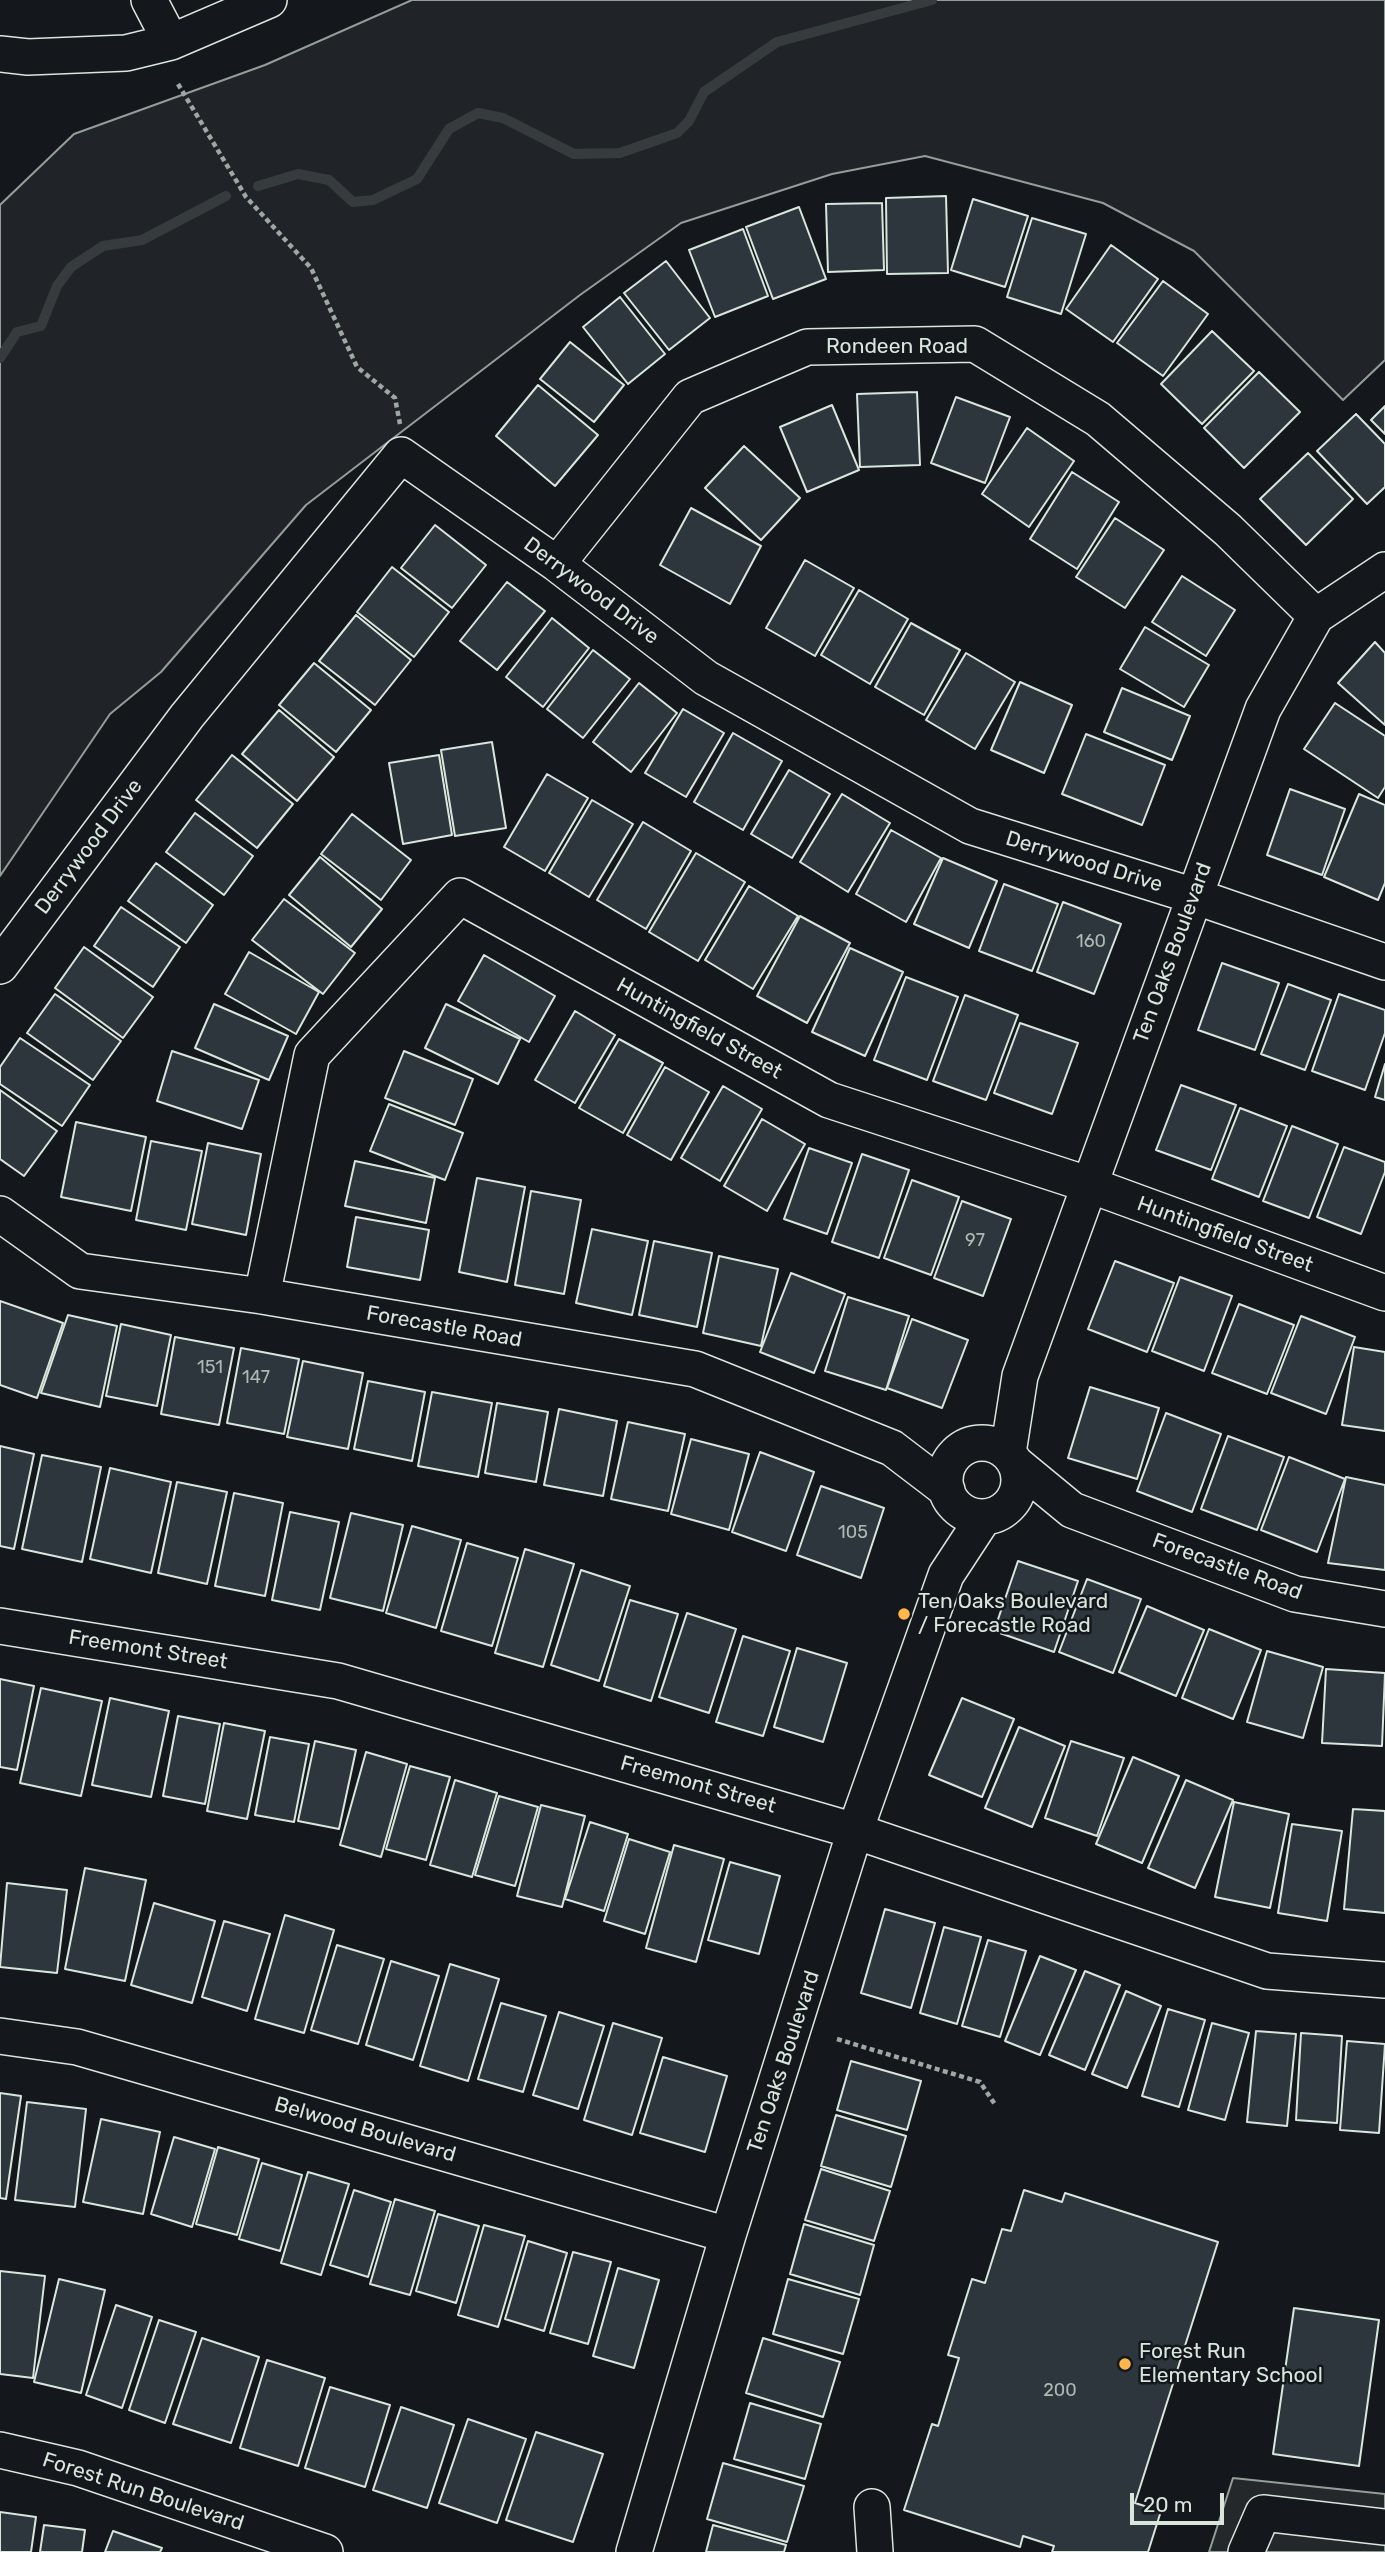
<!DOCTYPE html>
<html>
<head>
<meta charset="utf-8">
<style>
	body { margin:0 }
	#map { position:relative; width:1385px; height:2552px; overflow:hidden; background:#14181c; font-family:Rubik,sans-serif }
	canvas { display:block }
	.scale { position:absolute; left:1130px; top:2493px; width:94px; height:32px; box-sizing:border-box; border:4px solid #d8e6dc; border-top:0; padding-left:9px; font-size:21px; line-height:24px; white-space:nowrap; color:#d8e6dc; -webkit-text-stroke:5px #14181c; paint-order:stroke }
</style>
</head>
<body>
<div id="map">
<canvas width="1385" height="2552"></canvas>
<div class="scale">20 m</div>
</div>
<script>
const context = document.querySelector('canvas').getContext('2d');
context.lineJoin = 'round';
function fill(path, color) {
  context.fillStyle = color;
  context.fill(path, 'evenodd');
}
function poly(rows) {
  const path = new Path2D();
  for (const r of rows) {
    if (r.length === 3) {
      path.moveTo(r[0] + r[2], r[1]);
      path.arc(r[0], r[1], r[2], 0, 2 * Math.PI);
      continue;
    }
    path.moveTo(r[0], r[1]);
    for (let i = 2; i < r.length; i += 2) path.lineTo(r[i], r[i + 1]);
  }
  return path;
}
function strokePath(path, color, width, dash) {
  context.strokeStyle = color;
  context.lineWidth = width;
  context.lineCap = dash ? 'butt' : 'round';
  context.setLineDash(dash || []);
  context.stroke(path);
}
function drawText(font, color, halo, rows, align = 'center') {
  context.font = font + ' Rubik,sans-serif';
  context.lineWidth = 5;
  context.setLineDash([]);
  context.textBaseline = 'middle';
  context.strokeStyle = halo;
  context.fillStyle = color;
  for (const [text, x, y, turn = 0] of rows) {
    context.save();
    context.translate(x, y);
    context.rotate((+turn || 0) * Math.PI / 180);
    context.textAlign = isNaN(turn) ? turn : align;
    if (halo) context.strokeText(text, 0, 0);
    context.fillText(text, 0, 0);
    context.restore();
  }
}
const green = poly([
	[412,0,1385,0,1385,360,1343,400,1194,251,1103,203,925,156,832,174,681,223,580,295,306,505,161,672,110,714,0,876,0,205,74,134,265,65,412,0]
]);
fill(green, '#202428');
strokePath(green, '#939e99', 2);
const parking = poly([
	[1233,2478,1385,2494,1385,2552,1209,2552,1233,2478]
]);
fill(parking, '#24282b');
strokePath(parking, '#939e99', 2);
strokePath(poly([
	[258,186,298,174,329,180,353,202,373,200,417,179,449,129,478,113,503,118,574,154,620,153,677,133,689,121,704,92,777,42,932,0],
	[0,358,17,332,41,326,57,286,71,267,103,246,142,240,226,196]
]), '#363b3e', 10);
const building = poly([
	[946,196,948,273,887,274,886,198,946,196],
	[973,199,1028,216,1005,287,951,270,973,199],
	[882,203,884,270,828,272,826,204,882,203],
	[799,207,826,279,773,299,746,227,799,207],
	[1032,218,1086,234,1061,314,1007,297,1032,218],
	[743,229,768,296,715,317,689,250,743,229],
	[1111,245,1158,279,1113,342,1066,309,1111,245],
	[666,261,710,318,669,350,624,293,666,261],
	[1163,281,1208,314,1163,376,1117,343,1163,281],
	[620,297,665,354,628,384,583,327,620,297],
	[1212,331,1254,371,1202,424,1161,384,1212,331],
	[570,342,624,385,594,422,540,379,570,342],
	[1259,372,1300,412,1244,468,1204,428,1259,372],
	[538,385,598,435,555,486,496,436,538,385],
	[917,392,920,465,860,467,857,394,917,392],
	[956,397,1010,417,985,483,931,463,956,397],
	[832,405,859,470,807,492,780,427,832,405],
	[1385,406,1385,434,1371,420,1385,406],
	[1356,414,1385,444,1385,487,1367,504,1317,451,1356,414],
	[1027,428,1074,461,1029,527,982,494,1027,428],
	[744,446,800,498,761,540,705,488,744,446],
	[1308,453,1353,499,1306,545,1260,499,1308,453],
	[1072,472,1119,502,1077,569,1030,539,1072,472],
	[691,508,761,546,730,604,660,565,691,508],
	[1115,518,1164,550,1125,608,1076,577,1115,518],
	[435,525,486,565,452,608,401,568,435,525],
	[805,560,854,588,815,656,766,628,805,560],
	[392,567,449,612,414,657,357,612,392,567],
	[1182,576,1235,610,1206,656,1152,622,1182,576],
	[507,582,545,611,497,670,460,641,507,582],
	[859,590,908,619,870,684,821,655,859,590],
	[356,615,411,660,375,705,319,661,356,615],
	[552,618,589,648,543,707,506,677,552,618],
	[911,623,960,650,924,715,875,687,911,623],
	[1145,627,1209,665,1184,707,1120,669,1145,627],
	[1375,642,1385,653,1385,725,1338,683,1375,642],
	[593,650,630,679,583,738,547,709,593,650],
	[966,653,1015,682,975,749,926,720,966,653],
	[314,663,371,710,336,752,279,705,314,663],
	[1020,682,1072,705,1044,773,991,750,1020,682],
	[639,683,677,713,631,772,593,742,639,683],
	[1122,688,1190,716,1172,760,1104,732,1122,688],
	[1335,703,1385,736,1385,787,1378,798,1304,749,1335,703],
	[683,709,724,733,686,797,645,773,683,709],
	[279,710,334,757,297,801,242,754,279,710],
	[733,733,782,761,743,830,694,802,733,733],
	[1086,734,1165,765,1142,825,1062,794,1086,734],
	[492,742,506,828,455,836,441,750,492,742],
	[232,755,293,804,257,848,196,800,232,755],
	[439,755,452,835,403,844,389,763,439,755],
	[789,770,830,794,792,858,751,834,789,770],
	[547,774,588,798,545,871,504,847,547,774],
	[1290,789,1345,809,1322,875,1267,855,1290,789],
	[842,794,890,823,848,892,800,862,842,794],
	[1359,794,1385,805,1385,883,1378,900,1324,877,1359,794],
	[592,800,633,824,589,897,549,873,592,800],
	[195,813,253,856,224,895,166,852,195,813],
	[352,814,411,860,381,900,321,854,352,814],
	[643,822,691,851,646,929,597,900,643,822],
	[891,830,941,858,906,922,856,894,891,830],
	[696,853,745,882,698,961,649,932,696,853],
	[320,857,382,909,351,947,289,895,320,857],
	[943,858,997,881,969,948,914,924,943,858],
	[156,863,213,905,186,943,128,901,156,863],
	[1004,884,1058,904,1032,971,979,951,1004,884],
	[749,886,798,916,753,989,705,960,749,886],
	[284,899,355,953,323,994,252,940,284,899],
	[1063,902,1121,924,1094,994,1037,972,1063,902],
	[121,907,180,947,153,987,94,946,121,907],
	[800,916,850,943,807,1023,757,996,800,916],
	[84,947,153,997,123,1038,55,988,84,947],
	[850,948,903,972,865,1056,812,1032,850,948],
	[249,952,319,992,296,1034,225,994,249,952],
	[484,955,555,996,529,1042,458,1001,484,955],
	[1222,963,1279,983,1255,1050,1198,1030,1222,963],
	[906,977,958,997,927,1080,874,1060,906,977],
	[1288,984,1331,1000,1305,1070,1261,1054,1288,984],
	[55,994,121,1041,93,1080,27,1033,55,994],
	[1339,994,1385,1010,1385,1033,1365,1090,1312,1071,1339,994],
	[965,995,1018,1015,986,1100,933,1081,965,995],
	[214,1004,288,1036,269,1080,195,1048,214,1004],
	[446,1004,520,1039,498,1084,425,1048,446,1004],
	[575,1011,615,1035,575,1103,535,1080,575,1011],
	[1020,1023,1078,1043,1052,1114,994,1093,1020,1023],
	[20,1038,90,1085,62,1126,0,1084,0,1067,20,1038],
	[619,1039,663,1063,623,1133,579,1108,619,1039],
	[172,1051,259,1080,242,1129,157,1101,172,1051],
	[404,1051,473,1079,455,1125,385,1098,404,1051],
	[1385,1064,1385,1100,1375,1097,1385,1064],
	[665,1067,709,1092,671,1160,627,1135,665,1067],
	[1181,1085,1236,1105,1211,1170,1156,1150,1181,1085],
	[723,1086,762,1109,720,1181,681,1158,723,1086],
	[0,1090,57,1131,24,1176,0,1159,0,1090],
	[389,1104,463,1133,445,1180,370,1151,389,1104],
	[1240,1108,1287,1126,1259,1197,1212,1179,1240,1108],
	[762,1119,805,1144,767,1211,724,1186,762,1119],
	[76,1122,146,1137,131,1211,61,1197,76,1122],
	[1292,1126,1338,1144,1309,1218,1263,1201,1292,1126],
	[151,1141,202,1151,186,1230,136,1220,151,1141],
	[208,1143,261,1154,246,1235,192,1224,208,1143],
	[1344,1147,1385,1162,1385,1172,1361,1234,1317,1217,1344,1147],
	[809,1148,852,1163,827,1234,784,1219,809,1148],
	[862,1154,909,1170,879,1258,832,1242,862,1154],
	[355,1161,435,1178,426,1223,345,1206,355,1161],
	[477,1178,525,1187,507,1282,459,1272,477,1178],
	[912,1180,959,1197,931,1275,884,1258,912,1180],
	[531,1191,581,1200,564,1294,515,1285,531,1191],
	[962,1201,1011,1219,983,1296,934,1278,962,1201],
	[356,1217,429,1230,420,1280,347,1267,356,1217],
	[592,1229,648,1241,632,1315,576,1303,592,1229],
	[654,1241,712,1253,697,1327,639,1315,654,1241],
	[719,1256,778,1269,761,1346,703,1333,719,1256],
	[1115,1261,1174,1283,1147,1352,1088,1329,1115,1261],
	[791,1273,845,1294,814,1373,760,1352,791,1273],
	[1180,1277,1232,1296,1204,1371,1152,1351,1180,1277],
	[848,1297,909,1316,886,1390,825,1371,848,1297],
	[0,1301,63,1323,37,1398,0,1385,0,1301],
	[1239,1304,1294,1325,1267,1394,1212,1373,1239,1304],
	[68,1315,117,1326,100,1407,41,1393,68,1315],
	[1301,1316,1355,1337,1326,1414,1271,1393,1301,1316],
	[912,1319,968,1340,942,1408,887,1388,912,1319],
	[121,1324,171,1335,157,1406,106,1396,121,1324],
	[175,1337,234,1348,219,1425,161,1414,175,1337],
	[1354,1347,1385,1352,1385,1431,1342,1425,1354,1347],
	[241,1348,299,1359,284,1434,227,1423,241,1348],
	[303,1361,363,1373,348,1449,287,1437,303,1361],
	[368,1381,425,1392,412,1461,354,1449,368,1381],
	[1090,1387,1159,1408,1137,1479,1068,1458,1090,1387],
	[432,1392,492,1403,478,1477,418,1466,432,1392],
	[497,1403,548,1412,536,1482,485,1473,497,1403],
	[559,1409,617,1421,603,1496,544,1485,559,1409],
	[1166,1413,1221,1434,1192,1512,1137,1491,1166,1413],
	[628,1422,685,1434,668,1511,611,1499,628,1422],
	[1228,1436,1284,1457,1257,1530,1201,1509,1228,1436],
	[691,1439,749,1454,729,1530,671,1514,691,1439],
	[0,1446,34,1454,14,1549,0,1546,0,1446],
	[760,1452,814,1472,786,1551,732,1532,760,1452],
	[42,1455,101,1467,82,1562,22,1549,42,1455],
	[1289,1457,1345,1479,1317,1552,1261,1530,1289,1457],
	[110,1468,171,1482,151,1573,90,1559,110,1468],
	[1346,1477,1385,1485,1385,1570,1328,1563,1346,1477],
	[177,1482,227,1492,207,1584,158,1573,177,1482],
	[821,1486,884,1508,861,1578,797,1555,821,1486],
	[234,1493,283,1503,265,1596,215,1586,234,1493],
	[290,1512,339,1522,320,1610,272,1600,290,1512],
	[351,1513,403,1525,383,1611,330,1598,351,1513],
	[412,1526,461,1540,436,1628,386,1613,412,1526],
	[467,1543,518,1558,492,1646,441,1631,467,1543],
	[525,1549,574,1564,543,1667,495,1653,525,1549],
	[1018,1561,1078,1581,1054,1652,994,1631,1018,1561],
	[581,1570,630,1586,599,1681,551,1665,581,1570],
	[1087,1579,1141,1599,1113,1673,1059,1652,1087,1579],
	[630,1600,678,1614,651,1701,604,1686,630,1600],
	[1147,1606,1204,1630,1176,1696,1119,1672,1147,1606],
	[687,1613,736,1629,709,1713,659,1697,687,1613],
	[1209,1629,1261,1650,1233,1719,1182,1698,1209,1629],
	[743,1636,790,1651,763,1736,716,1722,743,1636],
	[797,1648,847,1663,823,1742,774,1727,797,1648],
	[1267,1651,1323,1667,1303,1738,1247,1722,1267,1651],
	[1326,1669,1385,1673,1382,1746,1322,1743,1326,1669],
	[0,1679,34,1686,17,1770,0,1767,0,1679],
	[41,1688,102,1701,81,1796,20,1783,41,1688],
	[110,1698,169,1711,151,1797,92,1785,110,1698],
	[962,1698,1014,1719,982,1797,929,1775,962,1698],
	[178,1716,220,1724,205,1804,163,1796,178,1716],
	[224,1723,265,1731,247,1819,207,1811,224,1723],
	[1019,1727,1065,1746,1032,1827,985,1808,1019,1727],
	[270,1737,309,1744,294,1822,255,1815,270,1737],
	[315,1741,356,1750,339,1829,298,1821,315,1741],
	[1071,1741,1124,1758,1097,1836,1045,1818,1071,1741],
	[366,1752,407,1764,381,1857,340,1845,366,1752],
	[1133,1757,1179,1776,1142,1863,1096,1844,1133,1757],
	[410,1766,450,1777,426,1860,386,1849,410,1766],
	[455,1780,497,1793,472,1877,430,1865,455,1780],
	[1186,1780,1233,1800,1195,1888,1148,1868,1186,1780],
	[499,1796,538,1807,515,1886,475,1875,499,1796],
	[1234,1802,1289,1814,1270,1908,1215,1897,1234,1802],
	[541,1805,585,1816,562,1907,517,1896,541,1805],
	[1353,1809,1385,1811,1385,1913,1344,1909,1353,1809],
	[590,1822,628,1834,604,1911,565,1899,590,1822],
	[1292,1824,1342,1831,1327,1921,1278,1913,1292,1824],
	[629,1839,670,1852,645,1934,604,1921,629,1839],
	[674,1845,724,1859,696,1962,646,1948,674,1845],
	[730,1862,780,1876,759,1954,708,1940,730,1862],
	[85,1868,146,1880,125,1981,65,1969,85,1868],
	[7,1883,67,1890,57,1973,0,1967,7,1883],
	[154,1903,215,1921,192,2003,131,1985,154,1903],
	[885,1909,935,1923,911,2008,861,1993,885,1909],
	[285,1915,334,1930,304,2033,255,2019,285,1915],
	[224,1921,270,1934,247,2011,202,1997,224,1921],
	[944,1927,981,1937,957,2024,920,2013,944,1927],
	[988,1940,1026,1951,1000,2037,962,2026,988,1940],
	[337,1945,384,1959,358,2044,311,2030,337,1945],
	[1040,1956,1076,1970,1040,2055,1005,2041,1040,1956],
	[391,1961,439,1976,413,2060,366,2045,391,1961],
	[450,1964,499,1979,468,2081,420,2066,450,1964],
	[1085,1971,1120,1985,1085,2070,1049,2055,1085,1971],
	[1126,1991,1161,2006,1127,2088,1092,2074,1126,1991],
	[501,2003,546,2016,523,2092,478,2079,501,2003],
	[1168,2009,1205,2020,1179,2107,1142,2096,1168,2009],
	[559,2012,604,2026,578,2109,533,2095,559,2012],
	[613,2023,662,2038,632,2135,584,2120,613,2023],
	[1212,2023,1249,2033,1225,2120,1188,2110,1212,2023],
	[1256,2031,1296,2034,1287,2126,1247,2122,1256,2031],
	[1301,2033,1342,2036,1337,2123,1296,2120,1301,2033],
	[1347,2041,1385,2044,1379,2133,1340,2130,1347,2041],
	[663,2057,727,2076,705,2152,640,2133,663,2057],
	[851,2061,921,2081,907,2130,837,2110,851,2061],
	[0,2093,21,2096,6,2199,0,2198,0,2093],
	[27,2102,86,2109,75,2207,15,2200,27,2102],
	[836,2115,906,2136,891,2187,821,2166,836,2115],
	[101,2119,160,2132,143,2214,83,2202,101,2119],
	[174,2137,215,2149,192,2227,151,2214,174,2137],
	[218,2147,259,2159,237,2235,196,2224,218,2147],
	[262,2163,302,2175,280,2251,239,2239,262,2163],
	[821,2169,890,2191,874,2241,805,2220,821,2169],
	[308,2172,349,2184,321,2275,281,2263,308,2172],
	[354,2190,391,2202,368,2277,330,2265,354,2190],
	[1024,2190,1062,2202,1065,2193,1218,2242,1135,2503,1161,2511,1148,2552,1052,2552,1054,2546,1023,2536,1020,2547,904,2510,932,2424,938,2426,959,2358,948,2355,972,2279,985,2283,1002,2229,1011,2231,1024,2190],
	[395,2199,435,2211,410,2295,370,2284,395,2199],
	[438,2214,479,2226,456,2303,416,2291,438,2214],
	[804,2224,874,2245,860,2295,790,2274,804,2224],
	[484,2225,525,2236,498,2327,458,2315,484,2225],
	[528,2241,567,2253,544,2331,505,2319,528,2241],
	[573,2252,611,2262,588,2344,550,2333,573,2252],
	[618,2268,659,2280,634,2368,593,2356,618,2268],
	[0,2271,45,2276,33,2378,0,2374,0,2271],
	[59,2279,105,2290,81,2393,34,2382,59,2279],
	[788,2279,859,2299,843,2354,773,2334,788,2279],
	[116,2305,152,2317,122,2408,86,2395,116,2305],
	[1294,2308,1379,2320,1359,2466,1273,2454,1294,2308],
	[159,2320,196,2332,165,2423,129,2410,159,2320],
	[202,2338,259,2357,231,2443,173,2424,202,2338],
	[763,2338,840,2362,823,2417,746,2393,763,2338],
	[267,2360,325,2378,298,2466,240,2448,267,2360],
	[330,2387,390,2405,365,2487,305,2468,330,2387],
	[750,2403,821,2424,805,2479,734,2459,750,2403],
	[401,2407,454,2425,427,2508,373,2490,401,2407],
	[468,2419,526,2439,497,2523,439,2503,468,2419],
	[536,2432,603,2454,573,2542,506,2520,536,2432],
	[723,2463,804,2486,787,2542,707,2519,723,2463],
	[0,2512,36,2517,31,2552,0,2552,0,2512],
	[44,2525,85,2530,82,2552,40,2552,44,2525],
	[713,2525,786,2545,784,2552,706,2552,713,2525],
	[113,2531,162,2548,160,2552,105,2552,113,2531]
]);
fill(building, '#2c363c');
strokePath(building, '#d8e6dc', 2);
const minor = poly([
	[149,0,171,42],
	[0,54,28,57,126,53,171,42,269,0],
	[557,564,690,397,807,347,975,344,1098,419,1228,530,1316,616],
	[0,966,187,716,401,455,557,564,706,678,970,826,1194,896,1385,962],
	[0,1214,80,1271,262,1296,695,1369,892,1448,947,1490],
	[262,1296,312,1055,460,896,829,1100,1087,1184,1385,1293],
	[982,1480,37],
	[1008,1453,1020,1376,1263,709,1316,616,1385,570],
	[1015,1463,1072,1510,1295,1594,1385,1609],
	[0,1626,338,1681,855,1831,1267,1971,1385,1980],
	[0,2036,77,2047,728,2235],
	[0,2450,78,2468,325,2552],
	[872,2507,875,2552],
	[634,2552,728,2235,855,1831,946,1575,984,1517],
	[1246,2552,1263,2513,1385,2527]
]);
strokePath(minor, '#d8e6dc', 38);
strokePath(poly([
	[178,84,246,197,311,268,357,367,395,398,400,424],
	[837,2039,980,2082,996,2106]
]), '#9da8a2', 4.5, [5, 3.5]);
strokePath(minor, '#14181c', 35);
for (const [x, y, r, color] of [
	[904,1614,7,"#ffb74d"],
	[1125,2364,7,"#ffb74d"]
]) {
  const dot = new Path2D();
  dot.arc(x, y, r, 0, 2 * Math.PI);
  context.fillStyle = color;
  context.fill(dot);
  strokePath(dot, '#14181c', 2.5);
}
drawText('18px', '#adbab4', null, [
	["160",1091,942],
	["97",975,1241],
	["151",210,1368],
	["147",256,1378],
	["105",853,1533],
	["200",1060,2391]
]);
drawText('21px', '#d8e6dc', '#14181c', [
	["Rondeen Road",897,347],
	["Derrywood Drive",591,591,37],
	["Derrywood Drive",89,847,-53],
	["Derrywood Drive",1084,862,17],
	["Ten Oaks Boulevard",1173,953,-70],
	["Huntingfield Street",699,1029,29],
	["Huntingfield Street",1225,1235,20],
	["Forecastle Road",444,1327,10],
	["Forecastle Road",1227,1567,20],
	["Freemont Street",148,1650,9],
	["Freemont Street",698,1785,16],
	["Ten Oaks Boulevard",784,2062,-72],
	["Belwood Boulevard",365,2130,16],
	["Forest Run Boulevard",143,2492,18]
]);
drawText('21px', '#d8e6dc', '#14181c', [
	["Ten Oaks Boulevard",918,1602],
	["/ Forecastle Road",918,1626],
	["Forest Run",1139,2352],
	["Elementary School",1139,2376]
], 'left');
</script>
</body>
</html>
